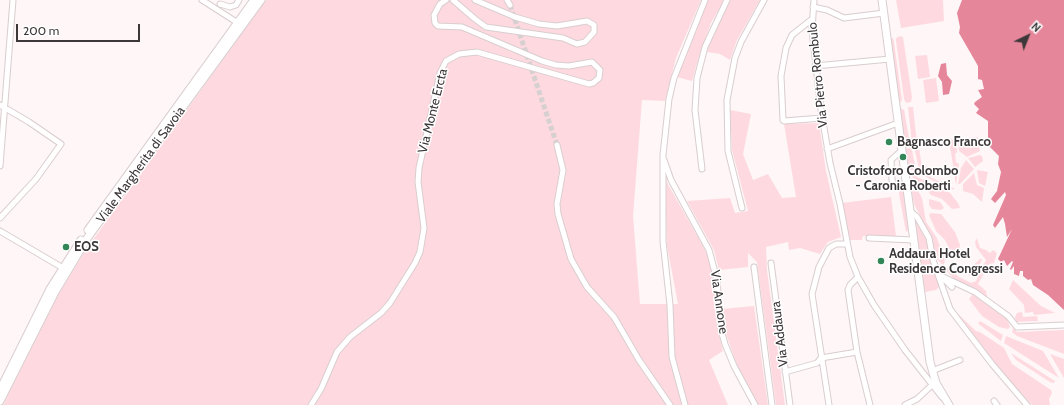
<!DOCTYPE html>
<html>
<head>
<meta charset="utf-8">
<style>
	body { margin:0 }
	#map { position:relative; width:1064px; height:405px; overflow:hidden; background:#fef6f7; font-family:Cabin,sans-serif }
	canvas { display:block }
	.north { position:absolute; left:1008px; top:16px; width:40px; height:40px; -webkit-text-stroke:3px #fff; paint-order:stroke; rotate:43deg; font-size:11px; font-weight:700; line-height:16px; text-align:center; color:#3c3738 }
	.north::after { content:''; display:block; margin:auto; width:14px; height:18px; background:#3c3738; clip-path:polygon(50% 0,100% 100%,50% 72%,0 100%) }
	.scale { position:absolute; left:16px; top:24px; width:124px; height:18px; box-sizing:border-box; border:2px solid #3c3738; border-top:0; padding-left:5px; font-size:12px; line-height:14px; white-space:nowrap; color:#3c3738; -webkit-text-stroke:3px #fff; paint-order:stroke }
</style>
</head>
<body>
<div id="map">
<canvas width="1064" height="405"></canvas>
<div class="north">N</div>
<div class="scale">200 m</div>
</div>
<script>
const context = document.querySelector('canvas').getContext('2d');
context.lineJoin = 'round';
function fill(path, color) {
  context.fillStyle = color;
  context.fill(path, 'evenodd');
}
function poly(rows) {
  const path = new Path2D();
  for (const r of rows) {
    path.moveTo(r[0], r[1]);
    for (let i = 2; i < r.length; i += 2) path.lineTo(r[i], r[i + 1]);
  }
  return path;
}
function strokePath(path, color, width, dash) {
  context.strokeStyle = color;
  context.lineWidth = width;
  context.lineCap = dash ? 'butt' : 'round';
  context.setLineDash(dash || []);
  context.stroke(path);
}
function drawText(font, color, halo, rows, align = 'center') {
  context.font = font + ' Cabin,sans-serif';
  context.lineWidth = 3;
  context.setLineDash([]);
  context.textBaseline = 'middle';
  context.strokeStyle = halo;
  context.fillStyle = color;
  for (const [text, x, y, turn = 0] of rows) {
    context.save();
    context.translate(x, y);
    context.rotate((+turn || 0) * Math.PI / 180);
    context.textAlign = isNaN(turn) ? turn : align;
    if (halo) context.strokeText(text, 0, 0);
    context.fillText(text, 0, 0);
    context.restore();
  }
}
fill(poly([
	[266,0,701,0,676,58,665,101,642,100,633,216,640,304,678,304,667,246,665,179,703,246,711,264,718,331,723,351,709,360,728,405,3,405,59,293,87,248],
	[708,0,724,0,711,23,699,56,692,81,677,77],
	[729,0,760,0,737,40,730,60,720,54,707,52,716,27],
	[896,0,943,0,944,21,901,28],
	[900,36,903,37,912,97,911,102,906,103,904,99,896,41,896,38],
	[891,38,893,38,894,42,902,100,899,104],
	[927,55,930,77,918,79,915,56],
	[936,78,939,101,926,103,923,80],
	[908,107,913,107,917,143,912,143],
	[900,108,904,110,905,115,910,144,904,145],
	[730,110,751,114,743,154,753,180,768,174,782,198,796,197,784,124,819,123,826,171,841,237,828,242,820,254,800,248,789,250,788,242,766,247,767,270,785,405,776,405,757,262,748,253,748,267,719,270,714,250,687,201,730,198,735,213,748,211,732,150],
	[978,137,980,151,967,157,959,151,958,142,956,142,957,152,955,154,956,162,959,164,956,185,949,140],
	[914,147,919,148,922,166,928,167,930,177,955,189,949,190,920,173],
	[910,148,912,150,916,171,908,169,905,149],
	[980,155,982,156,983,161,975,167,968,158],
	[966,160,974,169,960,184,958,184,961,168],
	[977,170,988,172,985,186,979,183],
	[974,173,977,185,984,188,982,202,973,194,963,191,963,184],
	[911,174,950,193,958,203,960,208,952,209,942,199,931,195,924,185,913,178],
	[909,175,922,198,926,222,937,238,945,261,943,266,937,259,931,236,914,204],
	[901,186,903,188,909,230,906,232,899,194,899,188],
	[891,197,896,236,863,236,862,240,850,240,842,203],
	[929,199,940,202,944,208,941,210,932,209,929,205],
	[931,213,941,214,955,232,960,245,959,251,956,254,952,254,945,240,936,231,929,215],
	[915,219,927,240,935,275,940,286,936,290,925,292,913,220],
	[977,238,980,248,986,250,990,253,993,250,997,253,994,263,989,264,978,284,986,291,987,296,985,297,956,281,945,269,949,268,959,277,971,283,976,281,986,260,976,247,975,242],
	[980,259,982,259,981,262,974,274,971,276,968,275,968,270],
	[1013,280,1041,306,1055,313,1034,315,1033,312,1025,313,1024,305,1009,289],
	[973,294,1007,319,1010,327,1008,329,999,327,982,316,969,299],
	[754,306,768,405,758,405,737,365,725,331,721,309],
	[956,312,976,331,980,332,1004,348,1012,364,1051,390,1052,393,1049,399,1050,405,1032,405,999,369],
	[1022,312,1023,317,1037,316,1038,321,1016,322,1015,317,1017,313],
	[980,321,1003,335,1001,341,980,325,978,323],
	[1013,328,1017,332,1064,330,1064,354,1017,336,1012,332],
	[1006,336,1043,351,1059,378,1004,343],
	[1011,353,1055,381,1054,383,1050,382,1016,360],
	[1050,354,1064,359,1064,378]
]), '#fedae0');
fill(poly([
	[962,0,1064,0,1064,310,1048,295,1033,285,1031,279,1028,280,1023,276,1023,271,1020,271,1019,276,1014,274,1014,266,1011,270,1010,269,1013,262,1012,261,1007,266,1004,260,1001,262,998,259,1012,229,1007,237,1005,224,1003,217,995,228,993,225,1006,195,1005,192,995,203,991,199,997,191,1001,172,998,164,999,156,988,145,988,121,976,113,979,109,974,104,975,102,982,97,978,90,984,89,982,80,978,79,978,66,959,33,960,27,957,13],
	[946,63,947,75,952,81,949,94,943,95,942,82,938,76,941,64]
]), '#e5869b');
strokePath(poly([
	[510,5,557,145]
]), '#d7d0d1', 5, [5, 2.5]);
const street = poly([
	[202,0,238,23],
	[453,0,475,19,486,27,563,38,577,44,585,42,594,32,594,25,587,21,557,26,539,24,515,17,475,0],
	[507,0,510,5],
	[814,0,812,30,821,110,830,163,840,204,850,257,858,277,874,305,905,350,942,397],
	[220,4,230,7,236,5,239,0],
	[813,7,827,10,844,18,884,13],
	[811,20,792,35,786,48,781,76,783,120,784,121,822,118],
	[815,66,890,59],
	[0,105,29,122,61,144,36,179,0,218],
	[557,145,563,170,557,204,558,214,571,259,587,287,614,317,639,360,670,405],
	[827,149,898,123],
	[901,151,891,160,892,180,895,185,905,185],
	[664,160,671,180,709,250,717,280,721,330,725,344,734,366,755,405],
	[0,166,13,0],
	[702,169,695,110,697,78,705,47,727,0],
	[742,208,728,151,727,100,735,58,741,42,764,0],
	[910,211,917,217,929,238,933,260,950,309,992,364,1027,405],
	[0,231,63,268],
	[869,238,913,240],
	[771,263,790,405],
	[754,267,772,405],
	[939,275,975,292,1008,316,1017,327,1064,325],
	[858,277,850,285,848,290,857,352,870,405],
	[945,280,952,287],
	[932,371,960,360],
	[785,372,817,363,821,358,857,352],
	[994,401,997,405],
	[311,405,321,389,337,352,350,337,381,313,390,303,415,263,420,252,424,228,418,182,419,168,440,73,446,61,459,54,477,52,589,84,593,83,599,78,600,70,592,62,569,66,556,65,542,61,462,27,438,26,435,23,434,15,440,4,446,0],
	[685,405,672,357,670,305,663,241,663,155,669,99,674,78,705,0],
	[829,405,812,294,819,267,829,248,836,244,847,244],
	[905,405,917,399,931,386]
]);
const secondary = poly([
	[882,0,930,362,936,383,949,405],
	[88,230,254,0],
	[0,390,50,289,81,240],
	[0,401,55,292,88,237,261,0]
]);
strokePath(street, '#d9cdcf', 7);
strokePath(secondary, '#d9cdcf', 9);
strokePath(street, '#fff', 5);
strokePath(secondary, '#fff', 7);
for (const [x, y, r, color] of [
	[889,142,4,"#328658"],
	[903,157,4,"#328658"],
	[66,247,4,"#328658"],
	[881,261,4,"#328658"]
]) {
  const dot = new Path2D();
  dot.arc(x, y, r, 0, 2 * Math.PI);
  context.fillStyle = color;
  context.fill(dot);
  strokePath(dot, '#fff', 1.5);
}
drawText('13px', '#3c3738', '#fff', [
	["Via Pietro Rombulo",818,75,-96],
	["Via Monte Ercta",433,111,-76],
	["Viale Margherita di Savoia",141,165,-54],
	["Via Annone",719,302,82],
	["Via Addaura",780,334,-97]
]);
drawText('bold 13px', '#3c3738', '#fff', [
	["Bagnasco Franco",897,142],
	["Cristoforo Colombo",903,171,"center"],
	["- Caronia Roberti",903,186,"center"],
	["EOS",74,247],
	["Addaura Hotel",889,254],
	["Residence Congressi",889,269]
], 'left');
</script>
</body>
</html>
